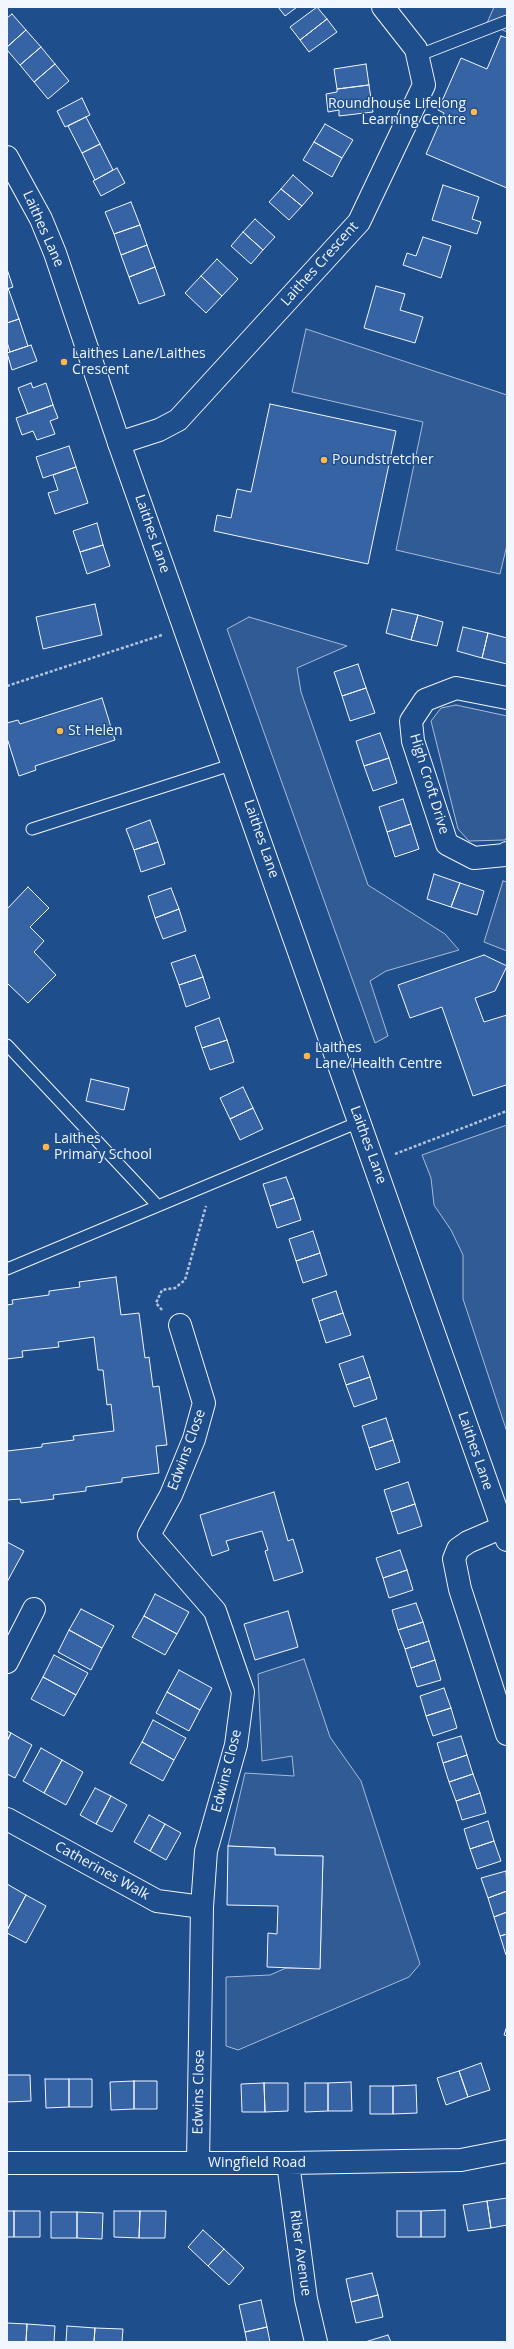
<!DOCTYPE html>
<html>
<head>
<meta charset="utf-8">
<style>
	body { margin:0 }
	#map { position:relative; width:514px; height:2349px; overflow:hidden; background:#1f4e8c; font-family:"Open Sans",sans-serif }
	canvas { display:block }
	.frame { position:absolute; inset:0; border:8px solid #f2f6ff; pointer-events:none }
</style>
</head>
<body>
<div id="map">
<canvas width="514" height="2349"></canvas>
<div class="frame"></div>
</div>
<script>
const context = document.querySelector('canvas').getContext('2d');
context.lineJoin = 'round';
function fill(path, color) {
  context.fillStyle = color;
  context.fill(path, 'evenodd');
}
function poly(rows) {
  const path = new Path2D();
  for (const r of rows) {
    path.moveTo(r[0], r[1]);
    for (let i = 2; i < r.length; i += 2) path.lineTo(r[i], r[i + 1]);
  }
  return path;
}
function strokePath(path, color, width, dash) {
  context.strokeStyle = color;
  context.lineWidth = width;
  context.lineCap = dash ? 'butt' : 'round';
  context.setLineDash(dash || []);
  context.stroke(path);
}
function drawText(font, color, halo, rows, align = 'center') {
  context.font = font + ' "Open Sans",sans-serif';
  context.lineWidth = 3;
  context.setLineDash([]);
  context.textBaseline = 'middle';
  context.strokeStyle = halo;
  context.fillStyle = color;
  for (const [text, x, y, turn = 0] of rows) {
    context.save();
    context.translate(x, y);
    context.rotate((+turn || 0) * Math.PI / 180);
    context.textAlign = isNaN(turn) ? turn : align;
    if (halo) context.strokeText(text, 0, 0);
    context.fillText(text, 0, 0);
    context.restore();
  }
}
const built = poly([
	[494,7,507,7,507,32,487,23,494,7],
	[306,329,507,395,507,545,500,574,396,550,423,422,292,392,306,329],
	[249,617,347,646,297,668,301,692,368,885,445,934,459,950,386,971,370,981,388,1036,375,1043,227,629,249,617],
	[456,705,507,716,507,837,505,840,469,841,458,829,431,721,441,708,456,705],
	[503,881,507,882,507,951,484,942,503,881],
	[507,1125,507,1432,463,1299,463,1255,451,1230,434,1205,431,1178,422,1155,507,1125],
	[304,1659,330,1737,361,1781,420,1964,409,1977,238,2050,226,2046,226,1977,270,1975,286,1968,320,1968,323,1856,275,1855,275,1848,228,1846,245,1773,294,1776,292,1756,262,1761,258,1674,304,1659]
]);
fill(built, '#305b95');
strokePath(built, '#a8bbd7', 1);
const building = poly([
	[278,7,297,7,285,16,278,7],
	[317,7,327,19,300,40,290,27,317,7],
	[12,14,26,30,7,47,7,18,12,14],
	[327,19,337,32,309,52,300,40,327,19],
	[26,30,41,47,20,65,7,50,7,47,26,30],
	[501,36,507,38,507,188,426,154,444,113,438,110,461,58,487,69,501,36],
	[41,47,55,64,34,82,20,65,41,47],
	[55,64,69,81,48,99,34,82,55,64],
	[366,64,369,85,337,89,334,69,366,64],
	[369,85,373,112,339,116,339,110,328,112,326,94,337,92,337,89,369,85],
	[82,98,90,115,65,127,57,111,82,98],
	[86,117,100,144,82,153,68,126,86,117],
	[325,124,353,140,342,158,314,142,325,124],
	[314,142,342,158,332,177,303,160,314,142],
	[100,144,113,170,95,180,82,153,100,144],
	[117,168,125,183,101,196,93,181,117,168],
	[293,175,313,193,302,206,281,189,293,175],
	[443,185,479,197,472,219,481,222,477,234,432,220,443,185],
	[281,189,302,206,289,220,269,202,281,189],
	[131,202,140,225,114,234,105,212,131,202],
	[255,219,275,237,263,250,243,232,255,219],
	[140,225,147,245,121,255,114,234,140,225],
	[243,232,263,250,251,264,231,246,243,232],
	[423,237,451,246,441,278,403,265,407,253,416,256,423,237],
	[147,245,155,267,129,277,121,255,147,245],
	[217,259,238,279,222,296,201,276,217,259],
	[155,267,165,295,139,304,129,277,155,267],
	[7,269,13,287,7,289,7,269],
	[201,276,222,296,206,313,185,293,201,276],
	[376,286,405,294,400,310,423,317,415,343,364,328,376,286],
	[8,288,19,319,7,323,7,289,8,288],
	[19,319,28,346,10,352,7,342,7,323,19,319],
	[31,345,37,361,12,370,7,353,31,345],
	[31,383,33,388,46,383,53,405,28,414,18,388,31,383],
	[270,404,396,431,368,564,214,531,217,515,231,518,237,489,251,492,270,404],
	[53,405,58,418,50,421,55,434,37,440,33,431,22,435,16,418,53,405],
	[69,446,76,467,43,478,36,457,69,446],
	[76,467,88,503,55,514,48,493,58,490,53,475,76,467],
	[97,523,103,545,80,552,73,531,97,523],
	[103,545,110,566,87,574,80,552,103,545],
	[95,604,102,635,43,649,36,617,95,604],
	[392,609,418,615,411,640,386,633,392,609],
	[418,615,443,622,437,646,411,640,418,615],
	[463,627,488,633,482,658,457,651,463,627],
	[488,633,507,638,507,664,482,658,488,633],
	[358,664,366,688,342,696,334,672,358,664],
	[366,688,375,713,350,721,342,696,366,688],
	[102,698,115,740,35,766,36,770,19,776,7,738,7,723,18,720,20,724,102,698],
	[380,733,389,758,364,766,356,741,380,733],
	[389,758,397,783,373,791,364,766,389,758],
	[403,799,411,824,387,832,379,807,403,799],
	[150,820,158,842,134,850,126,829,150,820],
	[411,824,419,849,395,857,387,832,411,824],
	[158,842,165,864,141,872,134,850,158,842],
	[434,874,460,883,451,907,427,899,434,874],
	[460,883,484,891,477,915,451,907,460,883],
	[28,887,49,908,30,927,44,941,34,952,56,975,28,1003,7,983,7,909,28,887],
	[171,888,179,909,155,918,148,896,171,888],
	[179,909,186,931,163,939,155,918,179,909],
	[195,955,203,977,179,985,171,963,195,955],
	[484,955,507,966,495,991,475,998,484,1022,507,1015,507,1088,506,1085,473,1096,442,1007,410,1018,398,985,484,955],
	[203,977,210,998,186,1007,179,985,203,977],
	[219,1018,227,1040,202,1048,195,1027,219,1018],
	[227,1040,234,1062,210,1070,202,1048,227,1040],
	[91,1079,129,1088,124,1110,86,1101,91,1079],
	[243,1087,253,1108,230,1119,220,1098,243,1087],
	[253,1108,263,1129,240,1140,230,1119,253,1108],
	[286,1177,294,1198,270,1206,263,1184,286,1177],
	[294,1198,301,1220,277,1228,270,1206,294,1198],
	[313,1231,320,1253,296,1261,289,1239,313,1231],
	[320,1253,327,1275,303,1283,296,1261,320,1253],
	[116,1277,121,1315,139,1313,145,1358,149,1357,153,1387,159,1386,167,1445,156,1446,159,1473,122,1478,122,1482,86,1487,86,1491,53,1495,54,1499,21,1503,20,1499,7,1500,7,1451,42,1447,42,1444,74,1440,73,1436,114,1431,111,1404,107,1405,103,1370,98,1370,94,1337,58,1342,59,1347,22,1351,23,1357,7,1359,7,1305,13,1304,12,1300,49,1295,49,1291,80,1287,79,1282,116,1277],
	[336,1291,343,1313,319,1321,312,1299,336,1291],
	[343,1313,351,1335,326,1343,319,1321,343,1313],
	[363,1356,370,1377,346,1385,339,1364,363,1356],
	[370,1377,377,1399,354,1407,346,1385,370,1377],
	[386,1418,393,1440,369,1448,362,1426,386,1418],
	[393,1440,400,1462,376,1470,369,1448,393,1440],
	[408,1482,415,1504,391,1512,384,1490,408,1482],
	[274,1492,288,1541,293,1539,303,1572,274,1581,265,1551,268,1550,262,1531,226,1541,229,1550,212,1556,200,1515,274,1492],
	[415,1504,422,1526,398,1534,391,1512,415,1504],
	[7,1542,24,1551,7,1582,7,1542],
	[400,1550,407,1570,383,1578,376,1558,400,1550],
	[407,1570,413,1590,389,1598,383,1578,407,1570],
	[155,1594,189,1612,177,1634,144,1616,155,1594],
	[416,1603,423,1622,398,1630,392,1610,416,1603],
	[81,1609,114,1626,102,1648,69,1630,81,1609],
	[288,1611,298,1647,255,1660,244,1624,288,1611],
	[144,1616,177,1634,165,1655,132,1637,144,1616],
	[423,1622,429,1641,405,1649,398,1630,423,1622],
	[69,1630,102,1648,91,1670,58,1652,69,1630],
	[429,1641,435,1660,411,1668,405,1649,429,1641],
	[54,1655,88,1673,76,1695,43,1677,54,1655],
	[435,1660,441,1680,417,1687,411,1668,435,1660],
	[179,1670,212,1688,200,1710,167,1692,179,1670],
	[43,1677,76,1695,64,1716,31,1699,43,1677],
	[444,1688,451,1708,426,1716,420,1696,444,1688],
	[167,1692,200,1710,189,1731,156,1713,167,1692],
	[451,1708,457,1728,433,1736,426,1716,451,1708],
	[153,1720,186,1738,174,1760,142,1742,153,1720],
	[7,1731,11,1733,7,1741,7,1731],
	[11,1733,32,1745,15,1778,7,1774,7,1741,11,1733],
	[461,1736,467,1755,443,1763,437,1743,461,1736],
	[142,1742,174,1760,163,1781,130,1763,142,1742],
	[41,1748,62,1760,44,1793,23,1781,41,1748],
	[467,1755,473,1774,449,1782,443,1763,467,1755],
	[62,1760,83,1772,66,1805,44,1793,62,1760],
	[473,1774,480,1793,456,1801,449,1782,473,1774],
	[95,1788,111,1796,96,1824,80,1815,95,1788],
	[480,1793,486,1813,462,1820,456,1801,480,1793],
	[111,1796,127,1805,112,1832,96,1824,111,1796],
	[149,1815,165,1824,150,1851,134,1842,149,1815],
	[488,1821,494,1841,470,1849,464,1829,488,1821],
	[165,1824,181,1833,166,1860,150,1851,165,1824],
	[494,1841,501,1861,477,1869,470,1849,494,1841],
	[228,1846,275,1848,275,1855,323,1856,320,1969,267,1967,268,1933,277,1934,278,1906,227,1905,228,1846],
	[506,1871,507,1891,488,1898,481,1878,506,1871],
	[7,1884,26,1895,7,1930,7,1884],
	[507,1891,507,1912,494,1917,488,1898,507,1891],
	[26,1895,46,1906,26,1943,7,1933,7,1930,26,1895],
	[507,1912,507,1934,500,1936,494,1917,507,1912],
	[507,1934,507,1955,506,1955,500,1936,507,1934],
	[507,2026,507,2036,504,2035,507,2026],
	[481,2063,490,2090,468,2097,459,2071,481,2063],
	[459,2071,468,2097,446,2105,437,2078,459,2071],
	[7,2075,30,2075,31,2101,7,2102,7,2075],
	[45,2079,69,2079,69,2107,46,2108,45,2079],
	[69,2079,92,2079,92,2107,69,2107,69,2079],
	[134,2081,157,2081,157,2109,134,2109,134,2081],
	[134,2081,134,2109,111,2110,110,2082,134,2081],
	[351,2082,352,2111,328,2111,328,2083,351,2082],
	[264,2083,288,2083,288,2111,265,2112,264,2083],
	[264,2083,265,2112,242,2112,241,2084,264,2083],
	[305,2083,328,2083,328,2111,305,2112,305,2083],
	[416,2085,417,2113,393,2114,393,2086,416,2085],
	[370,2086,393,2086,393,2114,370,2114,370,2086],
	[507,2198,507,2225,491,2228,487,2201,507,2198],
	[487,2201,491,2228,468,2231,463,2205,487,2201],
	[445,2210,445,2237,421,2237,421,2211,445,2210],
	[7,2211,14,2211,14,2237,7,2237,7,2211],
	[14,2211,40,2211,40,2237,14,2237,14,2211],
	[114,2211,140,2211,139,2238,114,2237,114,2211],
	[140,2211,166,2211,165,2238,139,2238,140,2211],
	[397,2211,421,2211,421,2237,397,2237,397,2211],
	[51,2212,77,2212,77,2238,51,2238,51,2212],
	[77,2212,103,2213,102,2239,77,2238,77,2212],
	[203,2230,224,2249,208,2266,188,2247,203,2230],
	[224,2249,244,2268,229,2285,208,2266,224,2249],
	[372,2273,378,2295,351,2302,346,2279,372,2273],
	[378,2295,383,2317,356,2323,351,2302,378,2295],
	[261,2300,267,2327,245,2332,239,2305,261,2300],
	[7,2323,27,2324,26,2342,7,2342,7,2323],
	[27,2324,55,2326,54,2342,26,2342,27,2324],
	[67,2326,95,2328,94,2342,66,2342,67,2326],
	[267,2327,270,2342,247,2342,245,2332,267,2327],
	[95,2328,123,2329,122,2342,94,2342,95,2328],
	[388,2335,391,2342,365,2342,388,2335]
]);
fill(building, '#3563a3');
strokePath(building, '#f2f6ff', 1);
const service = poly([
	[417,56,507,21],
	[32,829,234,764],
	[7,1045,158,1206],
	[7,1269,359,1122]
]);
const minor = poly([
	[119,443,159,430,178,420,359,222,424,85,416,49,383,7],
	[507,698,456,688,425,700,411,721,413,741,447,844,474,858,505,855,507,853],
	[180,1325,204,1403,194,1439,171,1495,149,1535,215,1611,243,1692,236,1745,206,1851,202,1907,198,2163],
	[503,1527,468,1542,458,1549,454,1559,460,1589,507,1734],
	[7,1662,34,1609],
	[7,1819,157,1901,202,1907],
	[7,2163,288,2163,461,2160,507,2151],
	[288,2163,306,2299,316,2342]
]);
const secondary = poly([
	[7,157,41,219,55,253,119,443,507,1540]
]);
strokePath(service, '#f2f6ff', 13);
strokePath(minor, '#f2f6ff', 24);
strokePath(secondary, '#f2f6ff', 24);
strokePath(poly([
	[7,686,162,635],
	[395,1154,507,1111],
	[162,1310,156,1303,162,1290,175,1288,185,1280,206,1206]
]), '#b3c4dc', 2.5, [3, 2]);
strokePath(service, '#1f4e8c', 11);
strokePath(minor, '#1f4e8c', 22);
strokePath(secondary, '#1f4e8c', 22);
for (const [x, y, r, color] of [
	[474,112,4,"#ffb74d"],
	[64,362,4,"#ffb74d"],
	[324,460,4,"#ffb74d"],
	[60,731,4,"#ffb74d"],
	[307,1056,4,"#ffb74d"],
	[46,1147,4,"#ffb74d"]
]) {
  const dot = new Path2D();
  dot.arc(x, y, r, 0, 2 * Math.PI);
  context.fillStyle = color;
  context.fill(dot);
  strokePath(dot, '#1f4e8c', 1.5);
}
drawText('14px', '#f2f6ff', '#1f4e8c', [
	["Roundhouse Lifelong",466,104,"right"],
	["Learning Centre",466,120,"right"],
	["Laithes Lane/Laithes",72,354],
	["Crescent",72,370],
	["Poundstretcher",332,460],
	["St Helen",68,731],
	["Laithes",315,1048],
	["Lane/Health Centre",315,1064],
	["Laithes",54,1139],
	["Primary School",54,1155]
], 'left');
drawText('14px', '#f2f6ff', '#1f4e8c', [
	["Laithes Lane",43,229,66],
	["Laithes Crescent",320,264,-48],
	["Laithes Lane",152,534,71],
	["High Croft Drive",429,784,73],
	["Laithes Lane",261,839,71],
	["Laithes Lane",368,1145,70],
	["Edwins Close",187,1450,-70],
	["Laithes Lane",475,1451,71],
	["Edwins Close",227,1771,-76],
	["Catherines Walk",102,1871,29],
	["Edwins Close",199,2092,-89],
	["Wingfield Road",257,2163],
	["Riber Avenue",300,2253,82]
]);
</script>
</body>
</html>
